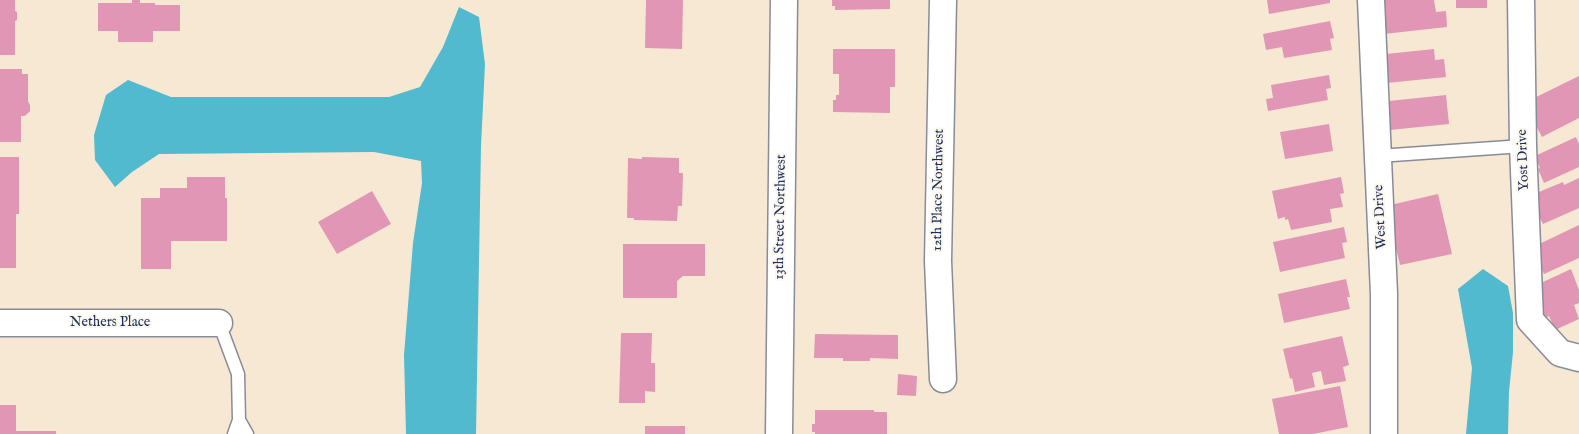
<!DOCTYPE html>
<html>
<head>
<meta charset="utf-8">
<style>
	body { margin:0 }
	canvas { display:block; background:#f6e8d3 }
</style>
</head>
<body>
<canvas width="1579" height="434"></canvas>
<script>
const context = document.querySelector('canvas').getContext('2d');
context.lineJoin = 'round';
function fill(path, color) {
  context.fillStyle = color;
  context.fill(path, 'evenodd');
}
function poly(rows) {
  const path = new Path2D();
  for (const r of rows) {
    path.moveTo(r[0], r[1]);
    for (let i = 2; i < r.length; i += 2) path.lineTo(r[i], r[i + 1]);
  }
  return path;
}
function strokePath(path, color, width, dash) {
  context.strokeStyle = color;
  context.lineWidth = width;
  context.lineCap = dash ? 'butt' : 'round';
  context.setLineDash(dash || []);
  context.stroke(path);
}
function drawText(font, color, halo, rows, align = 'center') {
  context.font = font + ' "IM FELL English",serif';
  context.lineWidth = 4;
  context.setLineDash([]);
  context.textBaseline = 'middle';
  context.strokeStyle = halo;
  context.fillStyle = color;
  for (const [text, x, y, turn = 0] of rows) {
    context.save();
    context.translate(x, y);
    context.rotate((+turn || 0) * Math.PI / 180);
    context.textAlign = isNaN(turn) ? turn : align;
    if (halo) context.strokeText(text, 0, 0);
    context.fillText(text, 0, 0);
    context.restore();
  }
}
fill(poly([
	[459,7,479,17,485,64,481,146,476,434,406,434,404,355,413,243,422,183,421,161,374,152,159,154,132,172,115,187,95,160,94,135,106,95,128,80,171,97,389,97,420,87,443,47],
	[1483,269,1508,286,1513,313,1513,352,1509,392,1508,434,1466,434,1472,368,1458,289]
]), '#51bace');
fill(poly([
	[0,0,15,0,15,11,17,12,17,20,15,21,15,55,0,55],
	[132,0,140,0,140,3,155,3,155,5,180,5,180,31,153,31,153,42,118,42,118,31,98,31,98,3,132,3],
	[646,0,683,0,682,49,645,48],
	[832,0,890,0,890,9,835,10,835,6,832,6],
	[1267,0,1330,0,1330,3,1269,14],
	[1378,0,1434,0,1436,12,1446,11,1447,27,1375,35],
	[1456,0,1487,0,1487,8,1456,8],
	[1330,21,1334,38,1330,39,1332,50,1284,58,1282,47,1266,50,1263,34],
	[833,49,895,49,895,87,890,87,890,113,833,112,833,100,836,100,836,95,839,95,839,74,833,74],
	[1434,49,1435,60,1444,59,1446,77,1377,84,1376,55],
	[0,69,22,69,22,74,28,74,28,101,30,105,30,111,25,116,21,116,21,142,0,142],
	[1329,75,1331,88,1326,89,1328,100,1268,111,1266,99,1273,98,1271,85],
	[1579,76,1579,118,1542,137,1524,103],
	[1446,95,1449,124,1380,131,1380,102],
	[1329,124,1333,151,1285,159,1280,132],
	[1576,137,1579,144,1579,167,1544,183,1538,169,1540,168,1535,156],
	[0,157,19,157,19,214,16,214,16,268,0,268],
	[642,157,679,158,679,173,683,173,682,206,678,206,677,221,634,220,634,218,627,218,628,158,642,159],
	[187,177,225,177,225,198,227,198,227,241,171,241,171,269,141,269,141,198,160,198,160,188,187,188],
	[1341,177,1344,193,1340,194,1343,207,1330,209,1332,222,1291,230,1288,219,1285,220,1285,217,1278,219,1272,191],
	[1579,178,1579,208,1543,224,1536,210,1540,207,1534,194,1563,182,1564,185],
	[372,191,391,224,337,254,318,222],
	[1438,194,1452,254,1400,265,1386,206],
	[1579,225,1579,258,1544,274,1537,259,1535,246],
	[1344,227,1347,242,1342,243,1345,258,1280,272,1273,242],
	[623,244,705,244,705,276,683,276,677,281,677,298,623,298],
	[1571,269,1579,290,1579,303,1574,305,1579,319,1555,330,1549,316,1538,321,1530,288],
	[1346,279,1350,297,1347,297,1350,309,1284,323,1278,294],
	[621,333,652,333,651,363,655,363,655,392,645,391,645,403,619,403],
	[815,334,898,335,898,359,870,358,870,361,843,361,843,358,814,358],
	[1342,336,1349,365,1343,367,1346,381,1324,385,1321,371,1312,373,1315,387,1295,392,1292,378,1290,379,1283,349],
	[898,374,917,376,916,396,897,395],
	[1340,386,1348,427,1313,434,1279,434,1272,399],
	[0,405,16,405,16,431,56,431,56,434,0,434],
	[815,410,874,410,874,412,887,412,887,434,815,434,815,432,812,432,812,424,815,424],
	[645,426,685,426,685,434,645,434]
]), '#e196b5');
const service = poly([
	[1378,156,1523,146],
	[219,323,238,374,239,420,234,434],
	[239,420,247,434]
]);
const minor = poly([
	[943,0,938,261,943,379],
	[1371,0,1384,294,1384,434],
	[1521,0,1523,146,1530,320,1560,353,1579,358],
	[0,323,219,323],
	[779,434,784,0]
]);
strokePath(service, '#888c98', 15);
strokePath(minor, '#888c98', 29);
strokePath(service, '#fff', 12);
strokePath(minor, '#fff', 26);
drawText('14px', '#1b2f5e', '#fbf7ec', [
	["Yost Drive",1524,160,-92],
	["12th Place Northwest",939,190,-89],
	["13th Street Northwest",781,217,-89],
	["West Drive",1381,217,-93],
	["Nethers Place",110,323]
]);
</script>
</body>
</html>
